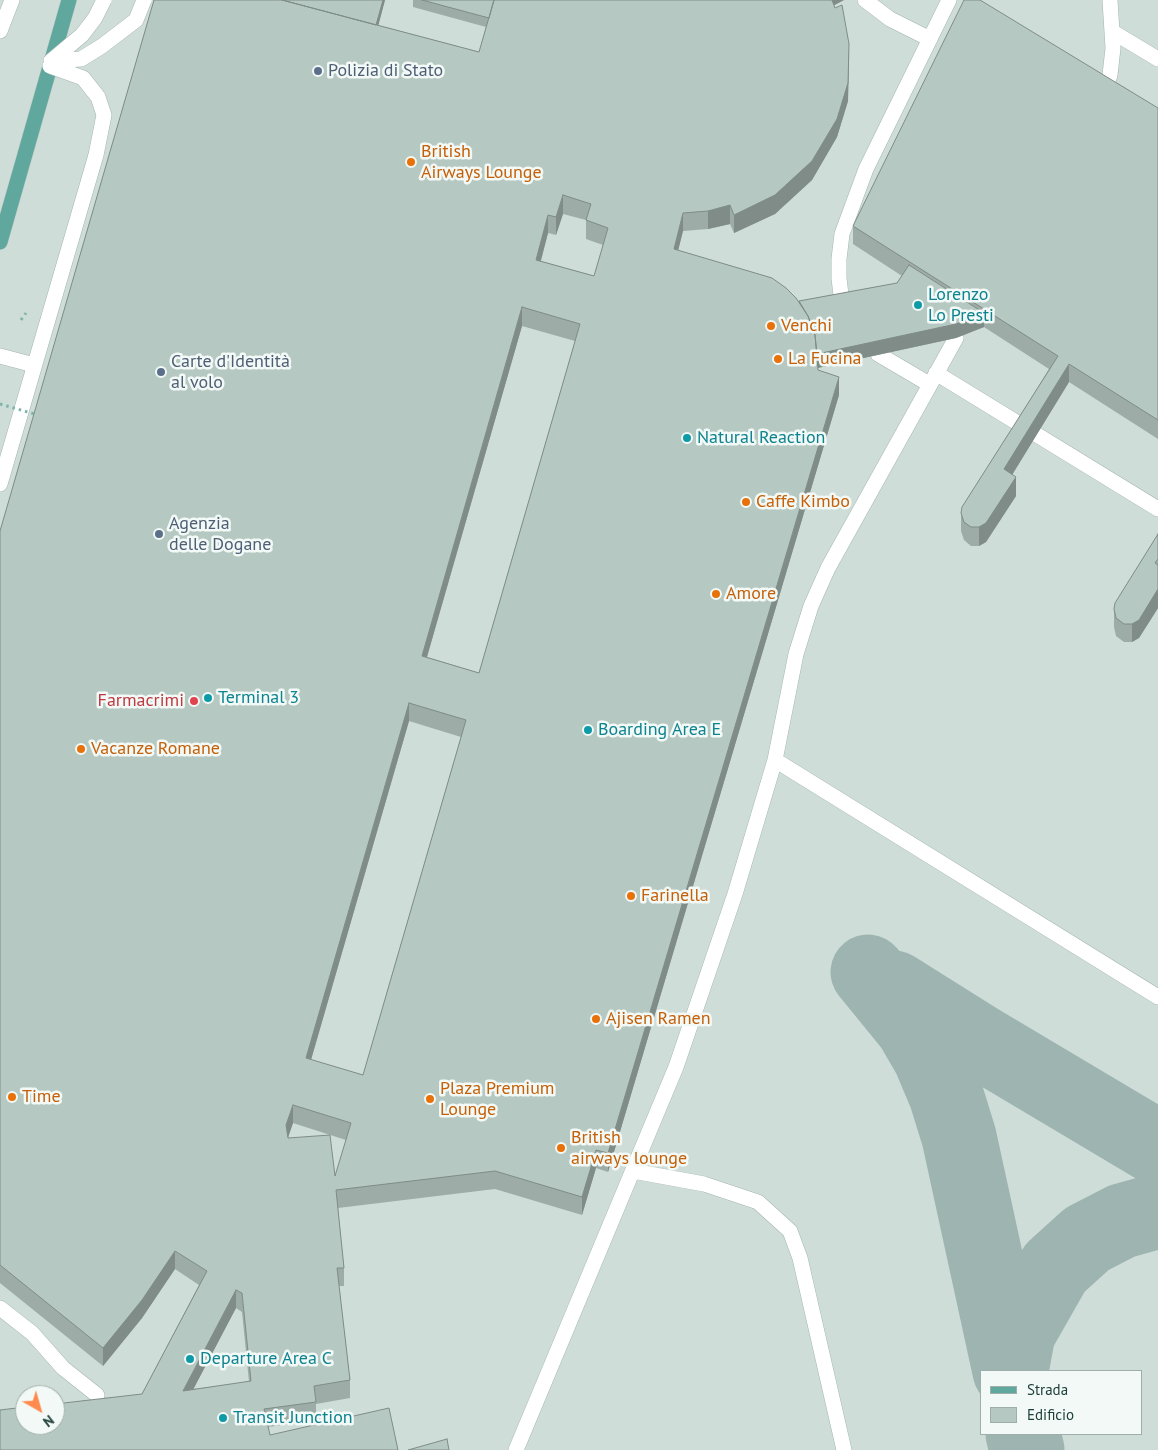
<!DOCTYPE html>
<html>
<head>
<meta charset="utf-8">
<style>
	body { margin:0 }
	#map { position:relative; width:1158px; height:1450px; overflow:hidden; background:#e1ede9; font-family:"PT Sans",sans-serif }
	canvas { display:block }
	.legend { position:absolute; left:980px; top:1370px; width:162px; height:65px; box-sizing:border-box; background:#f2f9f6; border:1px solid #9eafab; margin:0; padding:6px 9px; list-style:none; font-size:15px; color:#1f403a }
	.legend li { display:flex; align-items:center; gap:10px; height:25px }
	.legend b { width:25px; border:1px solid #9eafab }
	.north { position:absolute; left:15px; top:1385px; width:50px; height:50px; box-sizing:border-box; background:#f2f9f6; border:1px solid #9eafab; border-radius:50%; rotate:142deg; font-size:14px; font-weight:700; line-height:20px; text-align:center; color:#1f403a }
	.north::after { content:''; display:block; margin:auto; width:18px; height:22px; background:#ff8a4d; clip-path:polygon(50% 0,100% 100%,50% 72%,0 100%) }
</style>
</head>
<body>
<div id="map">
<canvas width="1158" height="1450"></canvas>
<ul class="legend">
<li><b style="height:6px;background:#60a89d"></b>Strada</li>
<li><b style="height:14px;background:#b6c8c2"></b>Edificio</li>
</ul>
<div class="north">N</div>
</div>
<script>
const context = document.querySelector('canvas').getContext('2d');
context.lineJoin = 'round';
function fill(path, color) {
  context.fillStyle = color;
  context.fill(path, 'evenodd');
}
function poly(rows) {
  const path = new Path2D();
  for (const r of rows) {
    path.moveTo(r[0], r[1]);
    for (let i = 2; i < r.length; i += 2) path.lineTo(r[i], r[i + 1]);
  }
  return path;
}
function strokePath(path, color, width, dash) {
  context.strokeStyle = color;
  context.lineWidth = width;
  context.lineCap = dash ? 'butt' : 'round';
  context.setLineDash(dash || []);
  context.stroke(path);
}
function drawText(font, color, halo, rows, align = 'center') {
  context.font = font + ' "PT Sans",sans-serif';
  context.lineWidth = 5;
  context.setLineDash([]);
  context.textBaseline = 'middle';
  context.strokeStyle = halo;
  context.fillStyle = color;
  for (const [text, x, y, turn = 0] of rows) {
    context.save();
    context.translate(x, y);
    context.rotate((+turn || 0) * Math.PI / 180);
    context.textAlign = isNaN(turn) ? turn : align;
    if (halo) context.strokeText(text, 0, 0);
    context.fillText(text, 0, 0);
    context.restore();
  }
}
fill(poly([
	[0,0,1158,0,1158,1450,0,1450],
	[982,1371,1142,1371,1142,1434,982,1434],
	[25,1395,55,1395,55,1425,25,1425]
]), '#cfddd8');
strokePath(poly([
	[868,972,912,1026,930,1057,946,1095,959,1137,1010,1371],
	[894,988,980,1042,1158,1148],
	[1011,1371,1018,1333,1055,1268,1087,1239,1122,1221,1158,1211],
	[1023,1434,1027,1450]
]), '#9db4b0', 75);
const minor = poly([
	[865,0,890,19,930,39],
	[0,31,12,0],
	[1113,32,1158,59],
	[1103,93,1110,75,1113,48,1110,0],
	[847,308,841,295,839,278,839,259,842,234,866,169,949,0],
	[878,354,929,384],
	[0,356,34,365],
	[936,373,1158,509],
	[0,484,96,155],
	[775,760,1158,997],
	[633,1171,704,1184,758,1202,790,1231,800,1258,844,1450],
	[0,1308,32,1333,63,1368,97,1395],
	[516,1450,676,1067,735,894,775,760,796,654,811,606,828,568,956,338]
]);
const major = poly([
	[0,242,69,0]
]);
strokePath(minor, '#a3b6b1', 16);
strokePath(major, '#c0cac8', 16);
strokePath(poly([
	[21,320,26,313]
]), '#7eb5a9', 3, [2.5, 4]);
strokePath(minor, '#fff', 15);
strokePath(major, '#60a89d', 15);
const minorBridge = poly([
	[104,0,95,18,82,35,51,61,81,59,102,46,136,20,144,0],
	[50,66,83,78,98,97,104,115,96,155]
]);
strokePath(minorBridge, '#a3b6b1', 16, []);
strokePath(poly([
	[0,404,38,415]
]), '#7eb5a9', 3, [2.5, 4]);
strokePath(minorBridge, '#fff', 15);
fill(poly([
	[154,0,385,0,378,25,479,52,486,27,413,7,413,0,844,0,834,5,849,63,848,101,837,137,812,180,775,214,734,233,730,224,708,229,683,231,678,250,799,301,897,283,902,276,853,244,853,226,1158,108,1158,439,1069,382,1012,475,1016,496,986,542,979,546,971,546,964,540,961,531,961,513,1049,369,984,327,956,338,818,368,818,370,839,395,608,1172,596,1168,582,1215,495,1189,338,1208,344,1268,344,1286,339,1286,350,1380,350,1398,316,1404,316,1420,268,1427,270,1435,398,1450,0,1450,142,1394,199,1285,175,1269,142,1318,103,1366,0,1283,0,531],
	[563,214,586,220,586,239,603,245,594,276,541,261,548,233,556,235],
	[522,326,575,341,479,673,427,657],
	[409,721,461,737,363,1075,311,1060],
	[293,1123,346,1140,335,1176,288,1138],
	[236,1308,242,1312,249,1382,193,1389],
	[1158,534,1158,608,1139,638,1132,642,1124,642,1116,636,1114,627,1114,609]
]), '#9daca7');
fill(poly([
	[383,0,385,0,374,42,374,33],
	[829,0,844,0,829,8],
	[849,44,848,101,837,137,812,180,775,214,734,233,734,215],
	[563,195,563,214,556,235,556,217],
	[730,205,730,224,708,229,708,211],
	[683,213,683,231,674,267,674,249],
	[548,215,548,233,536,278,536,260],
	[522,307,522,326,422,674,422,656],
	[984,313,984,327,956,338,817,368,817,354],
	[1069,364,1069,382,1004,488,1004,469],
	[839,377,839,395,608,1172,608,1153],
	[1016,477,1016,496,986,542,979,546,979,527],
	[1158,589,1158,608,1139,638,1132,642,1132,624],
	[409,703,409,721,306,1077,306,1058],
	[293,1105,293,1123,286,1143,286,1125],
	[596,1150,596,1168,582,1215,582,1197],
	[175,1251,175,1269,142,1318,103,1366,103,1348],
	[236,1290,236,1308,183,1409,183,1391]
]), '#7f8c88');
const building = poly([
	[154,0,282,0,479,52,494,0,832,0,835,8,842,5,849,44,848,83,837,119,812,161,775,195,734,215,730,205,708,211,683,213,674,249,772,278,786,288,796,298,808,316,815,335,818,370,839,377,608,1153,596,1150,582,1197,495,1171,336,1190,344,1268,337,1268,350,1380,314,1386,316,1402,264,1409,270,1435,389,1408,398,1450,0,1450,0,1410,25,1407,25,1425,55,1425,55,1404,142,1394,207,1271,175,1251,142,1300,103,1348,0,1265,0,531,154,0],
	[563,195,591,204,586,220,608,228,594,276,536,260,548,215,556,217,563,195],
	[522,307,580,324,479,673,422,656,522,307],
	[409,703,466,720,363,1075,306,1058,409,703],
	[293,1105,351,1123,335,1176,330,1135,288,1138,286,1125,293,1105],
	[236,1290,242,1293,251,1381,183,1391,236,1290],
	[282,0,383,0,376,25,282,0],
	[422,0,494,0,489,18,422,0],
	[964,0,980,0,1158,108,1158,420,1069,364,1004,469,1016,477,986,523,979,527,971,527,964,522,961,513,962,507,1058,356,853,226,964,0],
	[909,265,984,313,956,324,817,354,815,335,808,316,799,301,897,283,909,265],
	[1158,534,1158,559,1155,563,1158,565,1158,589,1139,620,1132,624,1124,624,1116,618,1114,609,1115,603,1158,534],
	[447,1439,449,1450,408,1450,447,1439]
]);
fill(building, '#b6c8c2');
strokePath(building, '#7f8c88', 1);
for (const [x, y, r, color] of [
	[318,71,5,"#5c6f8a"],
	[411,162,5,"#e8710a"],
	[918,305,5,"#0f9aa8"],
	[771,326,5,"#e8710a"],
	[778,359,5,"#e8710a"],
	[161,372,5,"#5c6f8a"],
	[687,438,5,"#0f9aa8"],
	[746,502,5,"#e8710a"],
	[159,534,5,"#5c6f8a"],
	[716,594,5,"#e8710a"],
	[208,698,5,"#0f9aa8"],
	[194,701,5,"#e0444e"],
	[588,730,5,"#0f9aa8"],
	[81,749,5,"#e8710a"],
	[631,896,5,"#e8710a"],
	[596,1019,5,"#e8710a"],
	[12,1097,5,"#e8710a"],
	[430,1099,5,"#e8710a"],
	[561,1148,5,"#e8710a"],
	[190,1359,5,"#0f9aa8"],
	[223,1418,5,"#0f9aa8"]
]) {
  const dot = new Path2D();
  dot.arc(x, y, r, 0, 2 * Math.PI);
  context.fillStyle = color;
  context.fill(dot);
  strokePath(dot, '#f2f9f6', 2);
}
drawText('18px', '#4e5e75', '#f2f9f6', [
	["Polizia di Stato",328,71],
	["Carte d'Identità",171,362],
	["al volo",171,383],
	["Agenzia",169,524],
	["delle Dogane",169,545]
], 'left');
drawText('18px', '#c56008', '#f2f9f6', [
	["British",421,152],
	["Airways Lounge",421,173],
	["Venchi",781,326],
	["La Fucina",788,359],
	["Caffe Kimbo",756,502],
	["Amore",726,594],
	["Vacanze Romane",91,749],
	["Farinella",641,896],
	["Ajisen Ramen",606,1019],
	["Plaza Premium",440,1089],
	["Lounge",440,1110],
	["Time",22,1097],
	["British",571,1138],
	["airways lounge",571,1159]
], 'left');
drawText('18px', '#0d838f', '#f2f9f6', [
	["Lorenzo",928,295],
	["Lo Presti",928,316],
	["Natural Reaction",697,438],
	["Terminal 3",218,698],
	["Boarding Area E",598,730],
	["Departure Area C",200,1359],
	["Transit Junction",233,1418]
], 'left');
drawText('18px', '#be3a42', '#f2f9f6', [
	["Farmacrimi",184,701]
], 'right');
</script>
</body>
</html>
